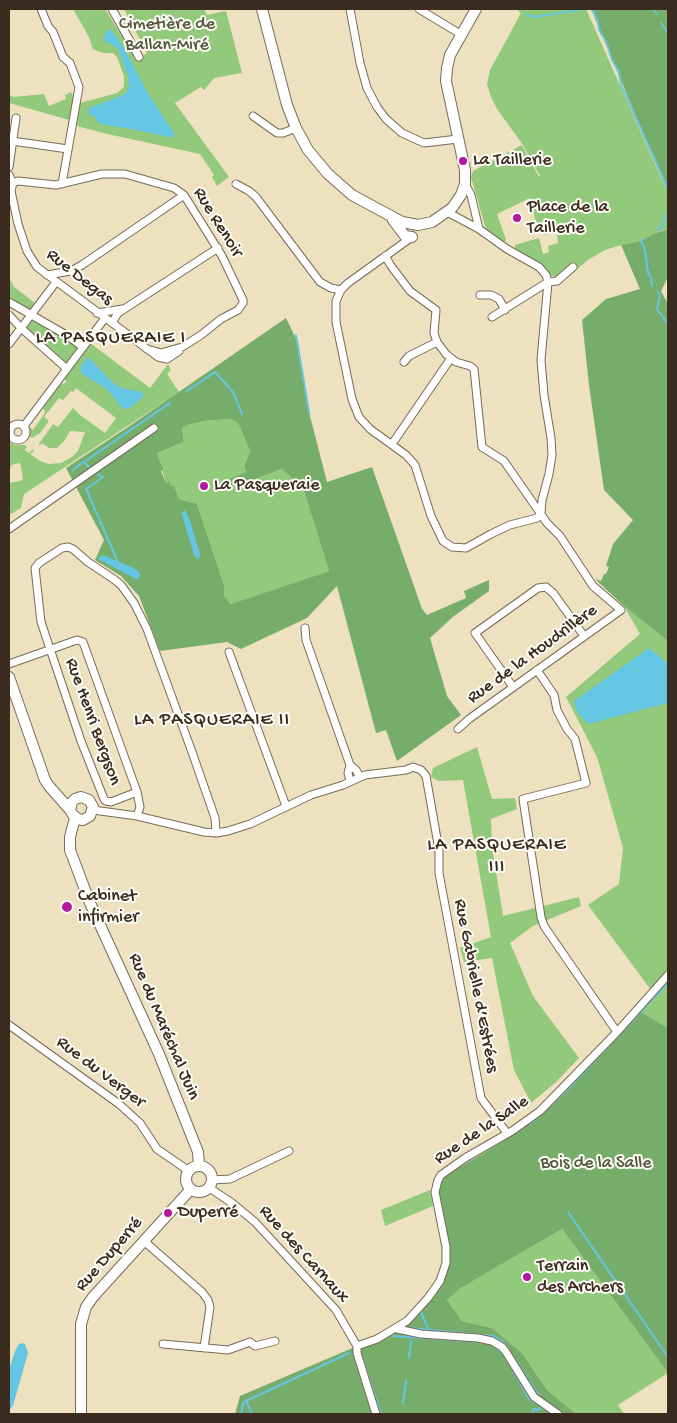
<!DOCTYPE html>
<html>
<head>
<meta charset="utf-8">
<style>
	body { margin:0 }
	#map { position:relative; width:677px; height:1423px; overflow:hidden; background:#ede1c0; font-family:"Gochi Hand",sans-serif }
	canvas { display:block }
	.frame { position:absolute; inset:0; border:10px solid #3b2a1e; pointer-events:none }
</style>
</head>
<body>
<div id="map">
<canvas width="677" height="1423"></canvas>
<div class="frame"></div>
</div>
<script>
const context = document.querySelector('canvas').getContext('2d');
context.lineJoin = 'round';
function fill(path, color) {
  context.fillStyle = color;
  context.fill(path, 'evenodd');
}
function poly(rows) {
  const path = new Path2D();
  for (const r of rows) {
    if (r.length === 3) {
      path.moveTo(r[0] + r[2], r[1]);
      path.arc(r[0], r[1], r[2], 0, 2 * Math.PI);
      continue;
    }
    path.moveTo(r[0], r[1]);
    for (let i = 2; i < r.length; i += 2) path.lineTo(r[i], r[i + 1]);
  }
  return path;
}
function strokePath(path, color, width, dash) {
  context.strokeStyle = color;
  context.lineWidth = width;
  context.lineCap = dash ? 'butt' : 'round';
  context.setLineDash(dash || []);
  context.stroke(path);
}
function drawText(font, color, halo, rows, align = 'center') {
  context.font = font + ' "Gochi Hand",sans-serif';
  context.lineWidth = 4;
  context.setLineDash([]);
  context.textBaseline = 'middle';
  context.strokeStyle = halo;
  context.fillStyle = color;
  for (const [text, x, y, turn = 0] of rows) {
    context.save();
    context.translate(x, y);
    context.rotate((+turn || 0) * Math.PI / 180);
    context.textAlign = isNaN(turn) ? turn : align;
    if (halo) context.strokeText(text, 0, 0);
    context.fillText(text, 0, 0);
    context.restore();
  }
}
fill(poly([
	[73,9,105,9,137,60,147,53,124,9,204,9,207,15,226,11,242,73,214,78,204,90,201,87,175,103,229,177,217,186,212,177,214,175,200,154,103,133,77,126,80,103,117,93,123,88,124,84,124,76,117,57,113,53,103,53,93,49,89,37],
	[516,9,586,9,667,191,667,229,653,234,641,241,621,245,605,250,588,260,567,278,548,275,515,251,515,245,539,238,543,254,549,252,548,246,558,243,557,231,544,235,542,227,536,222,530,198,497,214,506,240,503,243,491,234,485,226,471,177,473,171,522,145,539,177,540,176,523,145,497,109,491,97,487,84,490,70,521,13],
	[71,92,74,98,69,120,9,103,9,95,14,97,44,94,49,106,66,99,65,95],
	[9,278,14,287,35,303,32,309,26,310,24,306,9,297],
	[32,319,34,319,76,345,77,350,70,361,64,362,60,360,27,329,27,325],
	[90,343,150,388,168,364,171,370,167,374,179,392,24,494,21,508,9,515,9,483,20,481,23,479,20,463,11,465,11,468,9,469,9,442,15,445,25,445,27,447,25,450,29,453,33,449,34,451,30,454,40,461,49,464,61,463,72,457,78,451,85,432,70,431,65,440,57,448,49,448,42,443,39,446,39,444,53,424,58,427,73,408,80,415,105,433,116,418,76,388,73,392,71,391,63,400,59,398,44,417,49,421,40,433,32,438,28,435,28,426,33,430,45,413,43,408,60,385,67,382,63,378],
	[230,419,238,423,250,451,244,465,246,472,223,482,230,486,242,484,282,469,303,488,329,571,232,604,224,597,224,585,197,504,179,499,174,485,171,486,166,483,157,453,184,442,182,428,188,425,204,421],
	[624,606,668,641,668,971,651,990,588,905,619,884,623,848,597,757,566,697,640,634],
	[477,747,492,799,515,798,517,809,491,819,492,847,503,916,579,897,581,906,533,926,510,943,533,996,579,1058,556,1082,531,1103,514,1070,492,958,464,962,460,948,491,937,463,780,439,781,431,777,433,768],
	[668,981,668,1028,641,1012],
	[430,1190,433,1206,385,1226,381,1210],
	[562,1229,668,1373,618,1405,624,1414,576,1414,547,1390,522,1353,492,1328,462,1321,447,1300,461,1288]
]), '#93c97b');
fill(poly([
	[591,9,668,9,668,193,592,11],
	[668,229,668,277,661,291,668,304,668,641,624,606,595,579,601,581,604,574,606,574,609,567,606,566,613,544,633,520,604,490,589,385,582,320,606,299,640,289,621,245,641,241,653,234],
	[286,318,298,343,310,416,327,482,372,467,422,609,427,615,466,598,464,591,489,580,489,591,454,616,430,638,447,696,461,715,397,761,386,730,376,733,337,586,307,618,241,649,227,642,160,651,139,596,121,576,95,560,104,540,66,468,128,427],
	[230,419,238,423,250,451,244,466,246,472,222,482,230,486,242,484,282,469,303,488,329,571,231,604,224,596,224,585,197,504,179,499,174,485,171,486,170,482,166,483,161,471,163,470,157,453,184,442,182,428,188,425,204,421],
	[641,1012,668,1028,668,1373,562,1229,461,1288,447,1300,462,1321,492,1328,522,1353,547,1390,576,1414,235,1414,240,1396,397,1329,440,1281,446,1263,435,1192,438,1180,507,1139,537,1118,567,1090]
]), '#76ad6b');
fill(poly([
	[110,30,112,31,122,45,149,95,174,133,173,138,136,130,100,124,94,116,88,114,89,108,121,96,126,93,129,86,128,76,119,51,116,47,105,41,104,39,106,31],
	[89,358,113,383,121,388,142,392,144,396,131,407,125,409,122,408,107,389,82,374,80,370,81,366,86,359],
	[185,510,190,521,200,554,200,557,197,559,194,555,182,515,182,513],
	[103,555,136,569,140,574,139,579,136,579,98,559,98,558],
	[649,648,668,664,668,703,588,724,578,713,575,706,574,701],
	[23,1343,25,1344,28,1353,13,1406,9,1410,9,1370,15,1351,19,1344]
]), '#65c6e3');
strokePath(poly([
	[592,9,598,21,599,30,606,41,612,60,619,72,621,85,668,189],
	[653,9,657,14],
	[526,14,533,17,585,9],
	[661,23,668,33],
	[658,230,662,226,668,211],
	[643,239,641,241,645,250,648,273,651,278,652,286],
	[658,292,660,295,657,309,668,324],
	[296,335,309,412],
	[187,391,215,372,233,392,242,414],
	[89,467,84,462,170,403],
	[73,470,83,462],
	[98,474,103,477,86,489,118,562],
	[530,1124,567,1090,668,983],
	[568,1212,668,1357],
	[421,1312,428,1329],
	[409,1328,494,1336,503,1342,508,1349],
	[393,1336,482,1342],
	[496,1347,504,1355,529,1399,552,1414],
	[512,1355,540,1397],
	[409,1358,411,1341],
	[363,1360,381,1414],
	[246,1401,252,1414],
	[403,1403,406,1380],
	[241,1414,243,1404,246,1401,349,1353],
	[531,1414,534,1409,538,1410,541,1407]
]), '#65c6e3', 2);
const street = poly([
	[41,9,48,26,53,32,63,57,70,63,79,87,62,184],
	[112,9,139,57],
	[350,9,360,63,367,88,377,107,386,119,402,133,424,143,458,139],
	[419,9,462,35],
	[253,116,277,133,283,133,296,128],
	[12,141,68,149],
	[9,167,16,118],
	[9,175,13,183],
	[13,183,18,181,56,185,102,174,125,174,174,188,184,195,222,256,243,300,243,303,238,310,221,319,201,335,182,347,161,353,147,349],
	[13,183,11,191,18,224,27,251,37,267,158,357,167,359,179,351],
	[236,184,249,191,256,197,320,282,331,288,341,290],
	[465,184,471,195,479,229],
	[412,237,348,283,341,290,336,301,336,322,352,399,359,417,370,429,406,455,415,465,431,516,443,541,452,547,466,548,491,534,510,525,537,518,541,513,542,500,549,474,552,455,551,438,544,395,541,360,548,282,546,275,539,267,507,249,479,229,447,212],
	[385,256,391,266,410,291,436,310,434,333,437,342,446,354,456,362,470,366,474,369,482,447,504,461,547,523,560,536,593,586,621,610,469,719,458,729],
	[47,275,71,271,82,265,184,195],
	[480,295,491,295,499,299,505,310],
	[9,302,68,336,83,347],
	[97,313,123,309],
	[9,315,21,328,67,369],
	[492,317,548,282,557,281,573,267],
	[112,323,118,313,218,248],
	[9,344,56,282],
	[404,362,409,356,437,342],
	[18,432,8],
	[24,426,105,318],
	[392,444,451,358],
	[9,529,154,428],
	[305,628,306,640,350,765,348,773,350,781],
	[229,652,286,806],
	[9,664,77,640,83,642,137,792,140,807,137,816],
	[537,670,554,695,557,710,567,729,575,739,586,783,523,799,541,917,544,926,617,1032],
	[513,687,475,633,538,588,546,587,554,594,584,636],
	[350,765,356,770,360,777],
	[137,792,111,802,106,801,104,799,81,741,41,622,35,568,39,563,62,548,68,547,73,549,88,562,115,580,121,585,134,603,147,629,192,752,215,818,216,833],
	[93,810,137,816,204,832,216,833,228,831,250,824,311,795,343,785,365,775,406,770,413,767,421,770,426,776,439,850,439,873,481,1098,507,1133],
	[9,1025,119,1104,140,1123,157,1149,189,1171],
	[211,1180,230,1179,289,1151],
	[208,1187,232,1203,255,1222,336,1310,357,1346,357,1353,376,1414],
	[144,1241,202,1292,208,1300,210,1307,204,1348],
	[397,1329,421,1334,478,1338,492,1341,502,1347,506,1352,534,1397,558,1414],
	[163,1344,228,1350,250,1342,255,1346,275,1341],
	[357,1346,377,1339,407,1321,428,1298,440,1281,446,1263,446,1247,435,1192,438,1180,441,1175,465,1158,512,1131,540,1111,617,1032,668,975]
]);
const secondary = poly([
	[262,9,287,105,296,128,308,150,328,174,352,195,402,222,418,225,432,222,452,208,461,195,465,184,465,170,446,81,447,68,450,55,476,9],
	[393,220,405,236,412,237],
	[9,677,45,780,49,786,70,810,73,815,78,819,83,820,90,816,93,807,89,800,81,797,75,799,72,802,70,810],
	[75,818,70,837,70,850,90,903,159,1054,198,1152,199,1166],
	[199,1179,13],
	[81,1414,81,1324,86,1307,93,1297,191,1189]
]);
strokePath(street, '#796a57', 9);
strokePath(secondary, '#796a57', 12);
strokePath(street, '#fff', 7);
strokePath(secondary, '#fff', 10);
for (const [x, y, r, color] of [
	[463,161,5,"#b5179e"],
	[517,218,5,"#b5179e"],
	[204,486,5,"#b5179e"],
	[67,907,6,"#b5179e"],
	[168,1213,5,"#b5179e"],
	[527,1277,5,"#b5179e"]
]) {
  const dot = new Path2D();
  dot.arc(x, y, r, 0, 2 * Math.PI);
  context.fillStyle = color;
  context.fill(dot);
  strokePath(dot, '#fdfcf7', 2);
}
drawText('18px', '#555a3a', '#fdfcf7', [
	["Cimetière de",167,25],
	["Ballan-Miré",167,46],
	["Bois de la Salle",596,1164]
]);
drawText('18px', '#3b2a1e', '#fdfcf7', [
	["La Taillerie",473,161],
	["Place de la",527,208],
	["Taillerie",527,229],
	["La Pasqueraie",214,486],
	["Cabinet",78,897],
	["infirmier",78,918],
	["Duperré",178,1213],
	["Terrain",537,1267],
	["des Archers",537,1288]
], 'left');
drawText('18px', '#3b2a1e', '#fdfcf7', [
	["Rue Renoir",217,223,58],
	["Rue Degas",79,278,38],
	["Rue de la Houdrillère",533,655,-36],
	["Rue Henri Bergson",92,722,70],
	["Rue Gabrielle d’Estrées",475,986,79],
	["Rue du Maréchal Juin",163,1027,67],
	["Rue du Verger",100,1073,37],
	["Rue de la Salle",482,1131,-34],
	["Rue Duperré",110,1255,-49],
	["Rue des Carnaux",303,1255,48]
]);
context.letterSpacing = '1px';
drawText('19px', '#3b2a1e', '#fdfcf7', [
	["LA PASQUERAIE I",111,339],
	["LA PASQUERAIE II",212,721],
	["LA PASQUERAIE",497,846],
	["III",497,868]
]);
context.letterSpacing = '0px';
</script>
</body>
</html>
